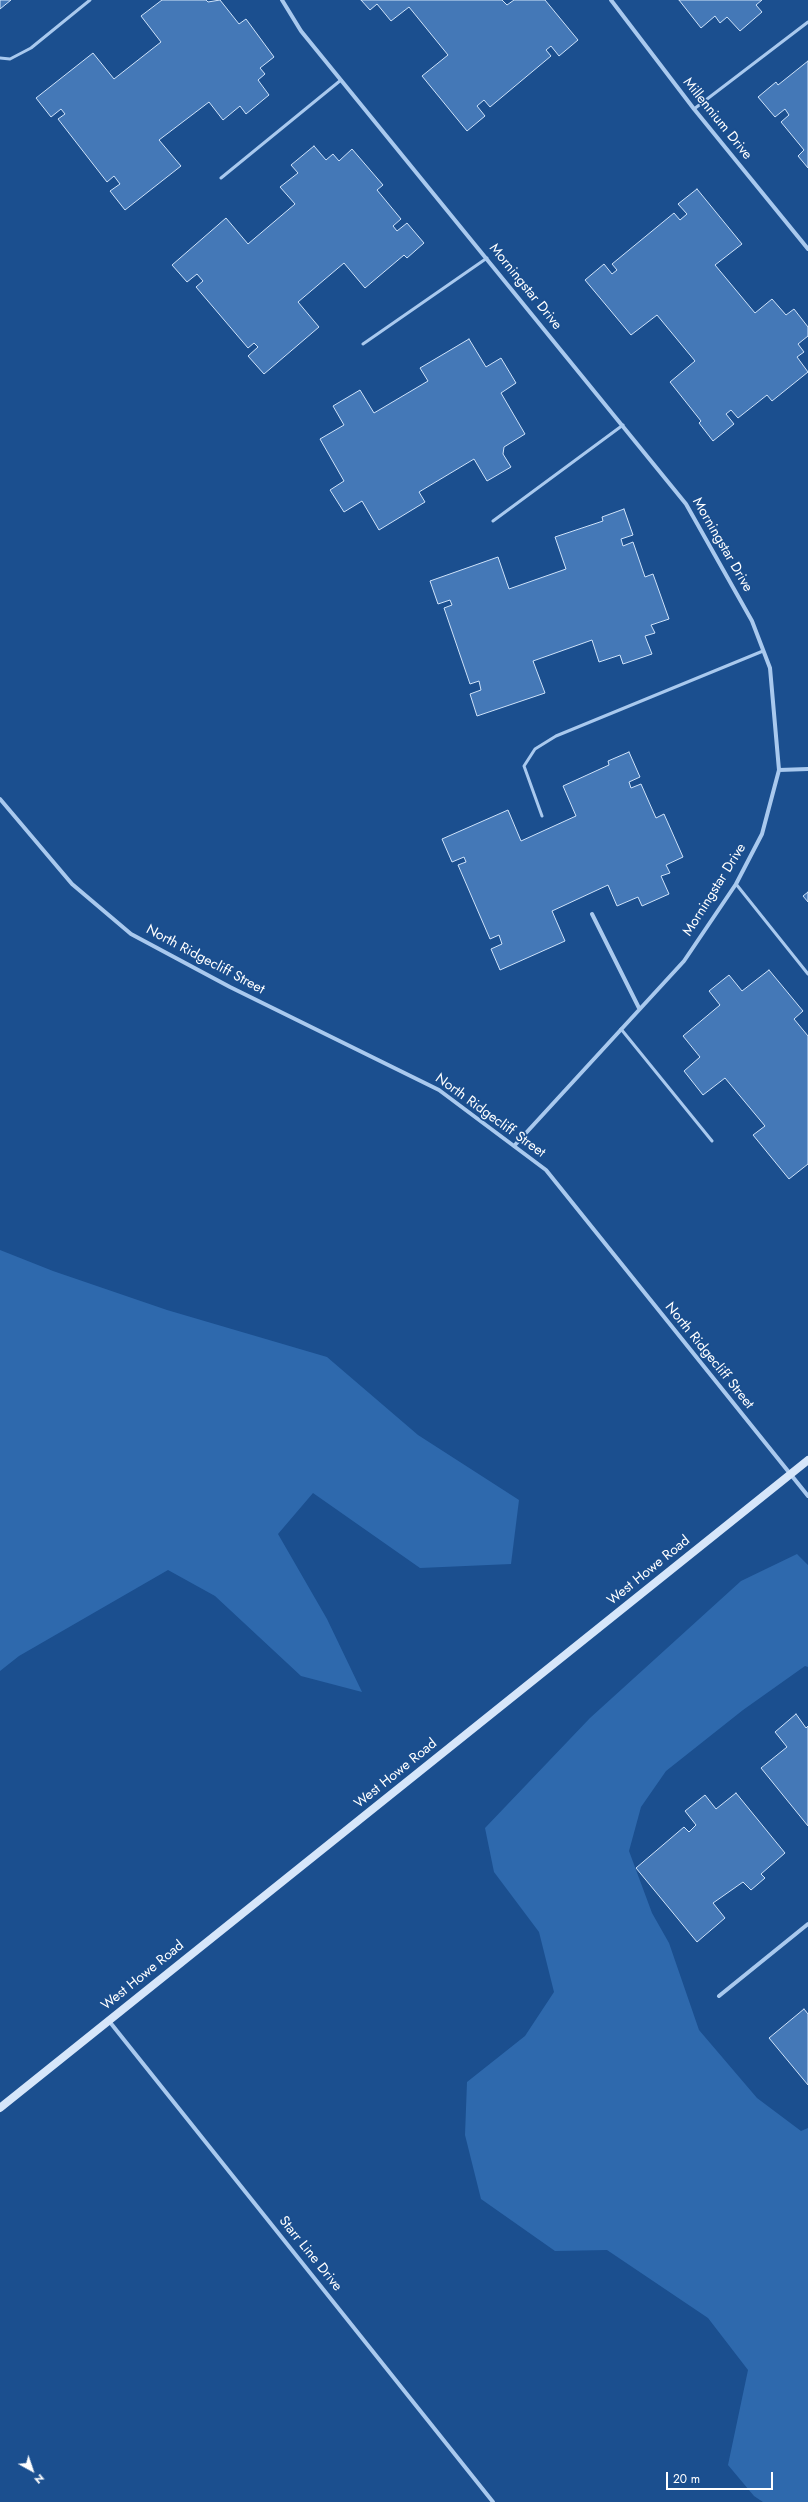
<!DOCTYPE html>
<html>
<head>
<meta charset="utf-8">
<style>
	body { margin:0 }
	#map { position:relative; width:808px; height:2502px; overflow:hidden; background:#1b4f8f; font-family:Jost,sans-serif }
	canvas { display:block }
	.north { position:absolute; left:12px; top:2450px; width:40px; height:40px; -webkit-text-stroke:3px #1b4f8f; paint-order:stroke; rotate:140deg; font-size:11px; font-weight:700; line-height:16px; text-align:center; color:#fff }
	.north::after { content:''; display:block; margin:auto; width:14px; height:18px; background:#fff; clip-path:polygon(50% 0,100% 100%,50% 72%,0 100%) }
	.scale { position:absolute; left:666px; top:2472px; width:107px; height:18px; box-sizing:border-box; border:2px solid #fff; border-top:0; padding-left:5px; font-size:12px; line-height:14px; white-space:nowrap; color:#fff; -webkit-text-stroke:3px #1b4f8f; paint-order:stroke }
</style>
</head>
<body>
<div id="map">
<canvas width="808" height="2502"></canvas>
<div class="north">N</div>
<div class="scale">20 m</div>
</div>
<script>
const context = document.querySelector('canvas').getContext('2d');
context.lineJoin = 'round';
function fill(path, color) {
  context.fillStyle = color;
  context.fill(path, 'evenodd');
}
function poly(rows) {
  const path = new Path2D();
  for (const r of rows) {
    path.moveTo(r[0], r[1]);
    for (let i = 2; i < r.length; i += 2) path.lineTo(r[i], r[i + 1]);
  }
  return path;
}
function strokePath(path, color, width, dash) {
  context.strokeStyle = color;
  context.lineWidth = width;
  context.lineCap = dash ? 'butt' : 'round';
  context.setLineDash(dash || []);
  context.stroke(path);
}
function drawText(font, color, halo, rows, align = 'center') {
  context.font = font + ' Jost,sans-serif';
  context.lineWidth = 3.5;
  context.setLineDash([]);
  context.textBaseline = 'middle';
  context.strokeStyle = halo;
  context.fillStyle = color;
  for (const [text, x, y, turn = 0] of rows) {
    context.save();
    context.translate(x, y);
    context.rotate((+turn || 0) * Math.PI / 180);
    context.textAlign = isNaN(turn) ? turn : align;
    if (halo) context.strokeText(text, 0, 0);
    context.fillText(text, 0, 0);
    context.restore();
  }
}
fill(poly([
	[0,1250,53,1271,167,1310,327,1357,418,1435,519,1500,511,1564,420,1568,313,1493,278,1534,327,1619,362,1692,301,1676,215,1596,168,1570,19,1656,0,1671],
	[797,1554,808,1565,808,1667,805,1666,743,1710,666,1771,641,1807,629,1851,652,1913,669,1943,699,2030,757,2098,801,2131,808,2128,808,2502,763,2502,754,2496,728,2465,748,2370,708,2318,607,2250,555,2251,481,2199,465,2135,467,2082,525,2036,554,1992,539,1932,494,1872,485,1828,590,1718,741,1581]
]), '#2e69ad');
const building = poly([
	[0,0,11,0,0,9,0,0],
	[162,0,206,0,208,2,220,0,239,24,246,19,274,57,260,68,265,74,258,80,269,95,246,114,240,106,223,120,209,102,159,140,181,166,125,210,110,191,120,184,114,176,107,182,58,119,65,114,61,109,51,117,36,98,93,53,114,79,161,42,141,16,162,0],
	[361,0,502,0,507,5,514,0,545,0,578,40,559,56,551,46,546,50,551,56,490,107,484,100,477,106,485,116,467,131,422,76,448,55,409,7,391,21,377,4,370,10,361,0],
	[679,0,762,0,756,5,762,12,740,31,727,17,720,23,715,16,701,28,679,0],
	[808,61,808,168,798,156,804,150,781,122,789,115,785,109,775,117,758,97,776,82,778,85,808,61],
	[314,146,326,160,333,154,339,161,352,149,383,185,377,190,401,219,393,226,397,231,407,223,424,243,407,258,404,255,365,288,344,263,298,302,319,327,264,374,248,356,258,347,254,343,248,348,196,287,203,281,197,274,187,282,172,265,226,218,248,244,295,204,280,187,298,173,291,165,314,146],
	[697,189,742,244,715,265,755,313,772,299,786,315,794,309,808,327,808,336,798,344,804,352,797,357,808,372,772,401,767,395,738,418,731,410,726,414,734,424,713,441,699,423,701,421,670,382,695,361,657,315,631,335,585,280,604,264,612,274,617,270,612,264,674,213,680,220,687,214,678,204,697,189],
	[469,339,486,367,501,358,516,383,501,393,525,434,504,447,503,454,511,467,487,481,474,459,419,492,425,502,379,530,362,501,344,512,330,490,344,481,320,439,344,425,333,406,360,390,374,413,428,381,420,368,469,339],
	[624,509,633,535,621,539,623,546,633,542,645,577,653,574,669,619,651,625,655,633,645,636,652,654,623,664,620,655,599,662,592,640,533,661,545,693,477,716,470,694,481,690,479,681,470,684,444,608,452,605,450,600,438,604,430,581,498,557,509,589,566,569,555,537,603,521,602,517,624,509],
	[629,752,640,777,629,782,631,788,641,784,656,818,664,814,683,857,666,865,670,873,661,876,669,894,642,906,638,897,617,906,608,885,552,911,565,941,500,970,491,949,502,944,499,935,490,939,458,865,466,862,464,857,452,862,442,839,508,810,521,841,576,816,563,786,609,765,608,761,629,752],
	[808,892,808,902,803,896,808,892],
	[769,970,803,1011,794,1019,808,1036,808,1164,789,1179,753,1135,765,1126,725,1078,703,1095,684,1071,700,1057,683,1036,720,1005,709,991,729,975,742,991,769,970],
	[796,1714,806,1728,808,1726,808,1826,761,1768,787,1747,775,1732,796,1714],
	[736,1793,785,1853,761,1874,765,1878,751,1890,743,1882,713,1903,725,1918,697,1942,636,1868,684,1827,689,1832,696,1825,685,1811,705,1795,716,1809,736,1793],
	[804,2009,808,2014,808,2085,769,2038,804,2009]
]);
fill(building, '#4478b7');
strokePath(building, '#cfe3fa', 1);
strokePath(poly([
	[0,58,10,59,31,48,90,0],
	[694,109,808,22],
	[221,178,341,80],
	[363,344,487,258],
	[493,521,623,425],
	[542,816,524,766,535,749,556,736,763,651],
	[736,884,808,974],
	[621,1029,712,1141]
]), '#a9c9ee', 3);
strokePath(poly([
	[282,0,301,31,686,504,752,621,770,668,779,770,762,834,736,884,684,961,514,1146],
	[611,0,694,109,808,249],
	[779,770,808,769],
	[0,799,72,884,131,934,230,987,439,1090,546,1170,808,1496],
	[592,914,639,1008],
	[719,1996,808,1924],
	[109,2021,493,2502]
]), '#a9c9ee', 4);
strokePath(poly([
	[0,2108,808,1460]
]), '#d6e6fa', 8);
drawText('14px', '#fff', '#1b4f8f', [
	["Millennium Drive",717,119,51],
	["Morningstar Drive",525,287,51],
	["Morningstar Drive",722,545,60],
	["Morningstar Drive",715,890,-58],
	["North Ridgecliff Street",205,960,28],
	["North Ridgecliff Street",490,1116,36],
	["North Ridgecliff Street",709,1356,51],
	["West Howe Road",649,1571,-39],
	["West Howe Road",396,1774,-39],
	["West Howe Road",143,1976,-39],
	["Starr Line Drive",310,2254,51]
]);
</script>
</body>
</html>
